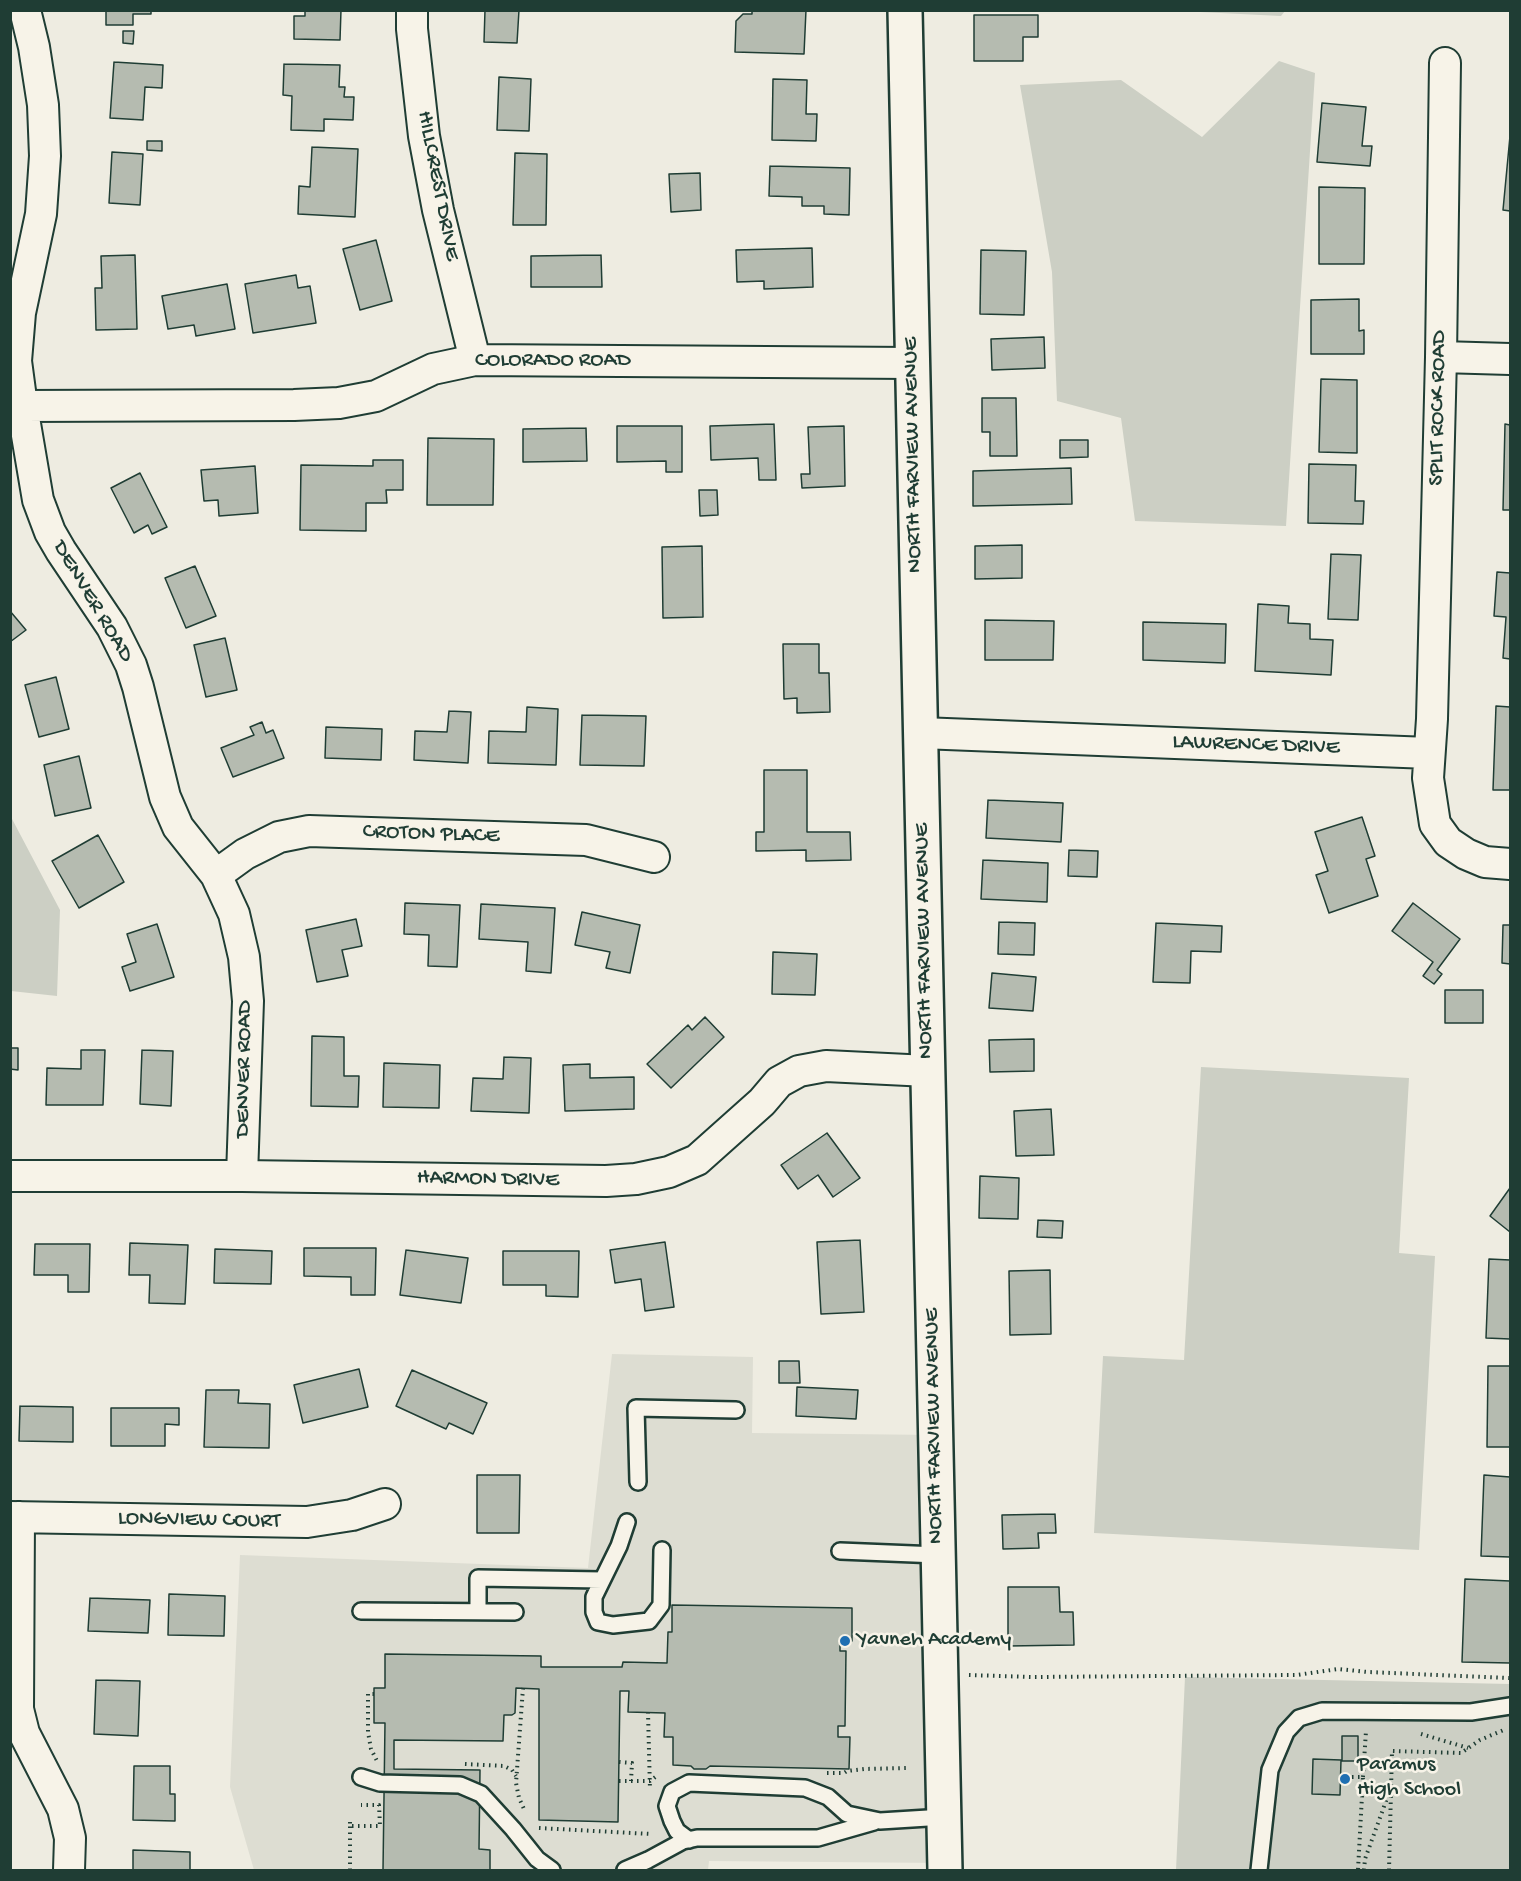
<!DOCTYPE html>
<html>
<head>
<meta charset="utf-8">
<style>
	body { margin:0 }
	#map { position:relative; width:1521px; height:1881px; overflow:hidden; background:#eeece1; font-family:"Gochi Hand",sans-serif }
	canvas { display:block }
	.frame { position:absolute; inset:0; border:12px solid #1f3d34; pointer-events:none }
</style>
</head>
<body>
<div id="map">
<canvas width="1521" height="1881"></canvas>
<div class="frame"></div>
</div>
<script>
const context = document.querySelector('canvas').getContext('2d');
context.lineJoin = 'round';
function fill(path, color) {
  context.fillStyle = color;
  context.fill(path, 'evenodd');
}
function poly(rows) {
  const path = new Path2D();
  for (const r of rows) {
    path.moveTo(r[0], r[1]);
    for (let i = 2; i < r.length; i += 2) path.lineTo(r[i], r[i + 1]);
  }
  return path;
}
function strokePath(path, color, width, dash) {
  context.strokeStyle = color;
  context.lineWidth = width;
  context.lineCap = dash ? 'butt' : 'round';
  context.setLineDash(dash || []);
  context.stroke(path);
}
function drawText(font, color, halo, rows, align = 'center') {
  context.font = font + ' "Gochi Hand",sans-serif';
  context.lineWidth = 5;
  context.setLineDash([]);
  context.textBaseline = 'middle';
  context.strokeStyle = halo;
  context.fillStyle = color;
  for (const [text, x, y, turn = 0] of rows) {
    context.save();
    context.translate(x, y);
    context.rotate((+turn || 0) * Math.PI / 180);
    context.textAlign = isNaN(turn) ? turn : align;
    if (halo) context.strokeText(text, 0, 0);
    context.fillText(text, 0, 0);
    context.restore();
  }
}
fill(poly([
	[612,1354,753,1357,752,1433,936,1435,945,1863,709,1861,708,1870,254,1870,230,1787,240,1555,588,1568]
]), '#ddddd2');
fill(poly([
	[1180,11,1285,10,1285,11,1281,16],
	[1279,61,1315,73,1286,526,1135,521,1121,418,1057,401,1052,272,1020,85,1121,80,1202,137],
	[11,817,60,910,57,996,11,991],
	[1201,1067,1409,1078,1399,1253,1435,1256,1419,1550,1094,1533,1103,1356,1184,1360],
	[1185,1677,1510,1684,1510,1870,1176,1870]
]), '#cccfc4');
const building = poly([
	[106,10,151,10,151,14,133,14,133,25,106,25,106,10],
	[305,10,341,10,340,40,294,39,294,16,305,16,305,10],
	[485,10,519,10,517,43,484,42,485,10],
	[752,10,806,10,804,54,735,52,736,21,743,14,752,14,752,10],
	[974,15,1038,15,1038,37,1023,37,1023,61,974,61,974,15],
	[123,31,134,31,133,44,123,43,123,31],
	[114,62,163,65,162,88,145,87,143,120,110,118,114,62],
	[284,64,340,65,339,87,345,87,344,97,354,97,353,120,324,119,324,131,291,130,292,96,283,95,284,64],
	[499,77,531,79,529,131,497,130,499,77],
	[773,79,807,80,806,114,817,114,816,141,772,140,773,79],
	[1322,103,1366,107,1362,146,1372,146,1370,166,1317,162,1322,103],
	[1510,136,1510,211,1503,210,1510,136],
	[147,141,162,141,162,151,147,150,147,141],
	[312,147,358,149,355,217,298,214,299,186,310,187,312,147],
	[112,152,143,154,140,205,109,203,112,152],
	[515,153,547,154,546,225,513,225,515,153],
	[770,166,850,168,849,215,824,214,824,206,802,206,802,197,769,196,770,166],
	[700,173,701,210,671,212,669,174,700,173],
	[1319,187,1365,188,1364,264,1319,264,1319,187],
	[376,240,392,301,360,310,343,249,376,240],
	[812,248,813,287,764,289,764,281,737,282,736,250,812,248],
	[981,250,1026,251,1024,315,980,314,981,250],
	[135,255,137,329,96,330,95,288,102,288,101,256,135,255],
	[601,255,602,287,531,287,531,256,601,255],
	[296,275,298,288,310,286,316,323,253,333,245,284,296,275],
	[227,284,235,329,196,336,194,325,168,329,162,296,227,284],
	[1359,299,1359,331,1364,330,1364,354,1311,354,1311,300,1359,299],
	[1044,337,1045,368,992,370,991,339,1044,337],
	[1321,379,1357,380,1357,453,1319,452,1321,379],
	[982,398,1016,398,1017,456,990,456,990,432,982,432,982,398],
	[774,424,776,480,759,480,758,458,711,460,710,426,774,424],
	[1505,424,1510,425,1510,510,1503,510,1505,424],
	[617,426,682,426,682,472,666,472,666,461,617,462,617,426],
	[844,426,845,486,802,488,801,474,810,474,808,427,844,426],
	[586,428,587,461,523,462,523,429,586,428],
	[428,438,494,439,493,505,427,505,428,438],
	[1060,440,1088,440,1088,457,1060,458,1060,440],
	[373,460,403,460,403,490,386,490,387,503,366,503,366,531,300,530,301,465,373,466,373,460],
	[1309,464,1356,465,1355,501,1364,501,1363,524,1308,523,1309,464],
	[255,466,258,513,219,516,218,500,204,501,201,470,255,466],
	[1071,468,1072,504,973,506,973,471,1071,468],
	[140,473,167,527,152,534,148,525,134,533,111,488,140,473],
	[699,490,717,490,718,515,700,516,699,490],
	[1022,545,1022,578,975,579,975,546,1022,545],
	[702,546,703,617,663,618,662,547,702,546],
	[1331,554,1361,555,1358,620,1328,619,1331,554],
	[195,566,216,616,186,628,165,578,195,566],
	[1497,572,1510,573,1510,659,1503,658,1506,617,1494,616,1497,572],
	[1258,604,1289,606,1288,623,1310,624,1310,639,1333,640,1331,675,1255,671,1258,604],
	[10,611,26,630,10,642,10,611],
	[985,620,1054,621,1053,660,985,660,985,620],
	[1143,622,1226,624,1225,663,1143,660,1143,622],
	[225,638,237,690,206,697,194,645,225,638],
	[783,644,819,644,819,673,829,673,830,712,797,713,797,698,784,699,783,644],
	[56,677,69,729,39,737,25,685,56,677],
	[1496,706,1510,707,1510,790,1493,790,1496,706],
	[527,707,558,709,556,765,488,763,489,731,526,732,527,707],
	[449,711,471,712,468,763,414,760,415,731,447,732,449,711],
	[582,715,646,716,644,766,580,765,582,715],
	[262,722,266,733,273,730,284,758,233,777,221,748,254,735,250,727,262,722],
	[326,727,382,729,381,760,325,758,326,727],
	[79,756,91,808,55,816,44,765,79,756],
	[764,770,807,770,807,832,850,832,851,860,806,861,806,850,756,851,756,832,764,832,764,770],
	[988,800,1063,803,1061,842,986,838,988,800],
	[1362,817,1375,856,1366,859,1378,896,1329,913,1316,875,1328,871,1315,832,1362,817],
	[98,835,124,882,79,908,52,861,98,835],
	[1069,850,1098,851,1097,877,1068,876,1069,850],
	[983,860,1048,863,1047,902,981,899,983,860],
	[405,903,460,905,457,967,428,966,429,935,404,934,405,903],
	[1413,903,1460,939,1437,970,1442,974,1434,984,1423,976,1433,962,1392,931,1413,903],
	[481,904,555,908,551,973,526,971,528,942,479,939,481,904],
	[582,912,640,925,630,973,606,968,610,952,575,945,582,912],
	[356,919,362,946,342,950,348,976,317,982,306,930,356,919],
	[999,922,1035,923,1034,955,998,954,999,922],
	[1156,923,1222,926,1221,952,1191,951,1190,983,1153,982,1156,923],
	[157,924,174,977,130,991,122,967,136,962,127,934,157,924],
	[1503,925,1510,925,1510,964,1502,963,1503,925],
	[773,952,817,954,815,995,772,994,773,952],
	[992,973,1036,977,1033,1011,989,1008,992,973],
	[1445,990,1483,990,1483,1023,1445,1023,1445,990],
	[705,1017,724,1037,671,1088,647,1064,688,1025,692,1030,705,1017],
	[312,1036,344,1037,344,1076,359,1076,358,1107,311,1106,312,1036],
	[1034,1039,1034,1071,990,1072,989,1040,1034,1039],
	[10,1048,18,1048,18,1070,10,1069,10,1048],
	[81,1050,105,1050,103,1105,46,1105,47,1068,81,1069,81,1050],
	[142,1050,173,1051,171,1106,140,1104,142,1050],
	[504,1057,531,1058,529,1113,471,1111,473,1078,503,1079,504,1057],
	[384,1063,440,1065,439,1108,383,1107,384,1063],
	[590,1064,590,1078,634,1077,634,1109,565,1111,563,1065,590,1064],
	[1051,1109,1054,1155,1016,1156,1014,1111,1051,1109],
	[827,1133,860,1178,833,1197,818,1175,798,1189,781,1165,827,1133],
	[980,1176,1019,1178,1018,1219,979,1218,980,1176],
	[1510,1188,1510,1232,1490,1216,1510,1188],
	[1038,1220,1063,1221,1062,1238,1037,1237,1038,1220],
	[860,1240,864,1312,821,1314,817,1242,860,1240],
	[665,1242,674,1307,645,1311,641,1279,615,1283,610,1250,665,1242],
	[130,1243,188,1245,185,1304,149,1303,150,1275,129,1275,130,1243],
	[35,1244,90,1244,89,1292,68,1292,68,1275,34,1275,35,1244],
	[304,1248,376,1248,375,1295,351,1295,351,1277,304,1276,304,1248],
	[215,1249,272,1251,271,1284,214,1283,215,1249],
	[406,1250,468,1258,461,1303,400,1295,406,1250],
	[503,1251,579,1251,578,1297,546,1296,546,1285,503,1285,503,1251],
	[1489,1259,1510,1260,1510,1339,1486,1338,1489,1259],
	[1050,1270,1051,1334,1010,1335,1009,1271,1050,1270],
	[779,1361,799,1361,800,1383,779,1383,779,1361],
	[1488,1366,1510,1366,1510,1447,1487,1447,1488,1366],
	[359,1369,368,1407,303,1423,294,1385,359,1369],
	[412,1370,487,1403,473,1434,449,1423,446,1429,396,1406,412,1370],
	[797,1387,858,1390,856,1419,796,1416,797,1387],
	[206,1390,239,1390,238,1403,270,1404,269,1448,204,1447,206,1390],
	[20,1406,73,1407,73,1442,19,1441,20,1406],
	[111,1408,179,1408,179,1425,165,1424,165,1446,111,1446,111,1408],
	[477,1475,520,1475,519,1533,477,1533,477,1475],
	[1484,1475,1510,1477,1510,1557,1481,1556,1484,1475],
	[1055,1514,1056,1533,1038,1533,1039,1548,1003,1549,1002,1515,1055,1514],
	[1465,1579,1510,1581,1510,1663,1462,1662,1465,1579],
	[1008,1587,1059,1587,1060,1612,1073,1612,1074,1645,1008,1646,1008,1587],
	[169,1594,225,1596,224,1636,168,1635,169,1594],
	[90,1598,150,1600,148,1633,88,1631,90,1598],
	[672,1605,852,1608,852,1641,840,1641,840,1651,846,1651,845,1726,838,1726,838,1737,850,1737,849,1769,710,1766,706,1769,694,1769,691,1766,673,1765,673,1737,664,1737,665,1713,628,1712,629,1691,620,1691,618,1822,539,1820,539,1689,516,1688,515,1713,512,1715,504,1715,503,1741,394,1740,394,1769,480,1770,479,1849,490,1850,490,1870,383,1870,385,1723,374,1723,374,1688,385,1688,385,1654,541,1656,541,1667,622,1667,623,1662,667,1663,668,1632,672,1632,672,1605],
	[96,1680,140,1681,138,1736,94,1734,96,1680],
	[1342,1736,1358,1736,1358,1761,1342,1761,1342,1736],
	[1313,1759,1341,1760,1340,1795,1312,1794,1313,1759],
	[134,1766,170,1766,170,1794,175,1794,175,1821,133,1820,134,1766],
	[133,1850,190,1852,190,1870,133,1870,133,1850]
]);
fill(building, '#b5bbb0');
strokePath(building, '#1f3d34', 1.5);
const service = poly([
	[638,1482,636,1408,736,1410],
	[627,1522,619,1546,594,1597,594,1612,598,1622,613,1625,649,1621,661,1605,662,1550],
	[840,1551,938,1555],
	[361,1611,515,1612],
	[478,1611,478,1578,602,1580],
	[361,1777,380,1783,460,1785,481,1794,513,1829,537,1859,552,1870],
	[689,1840,677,1831,672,1821,667,1806,672,1792,689,1783,805,1788,828,1797,847,1814,880,1821,944,1817],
	[625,1870,648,1860,683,1841,697,1838,818,1838,874,1822],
	[1259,1870,1270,1770,1286,1732,1299,1718,1322,1711,1471,1712,1510,1706]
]);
const minor = poly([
	[25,10,34,47,43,105,45,156,41,214,20,313,16,361,22,406,38,500,50,532,61,551,112,627,131,665,138,687,165,797,178,827,216,875,234,914,244,957,248,1001,242,1176],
	[412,10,412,29,424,136,438,210,475,360],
	[1445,63,1441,357,1432,719,1428,778,1435,824,1448,842,1466,854,1485,862,1510,864],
	[1441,357,1510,359],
	[22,406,294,405,339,403,376,396,433,369,475,360,912,363],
	[921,733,1429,753],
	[216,875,245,854,279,837,309,831,586,840,654,857],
	[10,1176,242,1176,606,1181,636,1179,669,1172,697,1160,762,1102,779,1082,799,1071,826,1066,928,1071],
	[10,1517,307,1522,352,1515,385,1504],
	[19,1517,18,1709,24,1733,63,1809,70,1838,69,1870]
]);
const tertiary = poly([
	[905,10,945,1870]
]);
strokePath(service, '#1f3d34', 20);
strokePath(minor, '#1f3d34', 34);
strokePath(tertiary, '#1f3d34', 38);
strokePath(poly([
	[969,1675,1032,1677,1297,1675,1338,1669,1368,1672,1510,1678],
	[523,1688,516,1783,519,1798,524,1809],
	[374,1694,368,1694,368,1732,371,1749,377,1761],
	[648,1712,650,1790],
	[1421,1734,1468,1748],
	[619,1762,632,1763,631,1781],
	[465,1764,504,1766,512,1770,516,1776],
	[827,1773,844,1773,847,1771,864,1769,909,1768],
	[1340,1777,1363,1777,1358,1870],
	[1363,1777,1366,1731],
	[619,1781,650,1781,658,1775],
	[350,1822,350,1826,380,1826,379,1805,361,1805],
	[539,1828,651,1834],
	[350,1870,350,1826],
	[1364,1870,1365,1859,1390,1790],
	[1389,1870,1392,1751,1461,1753,1480,1740,1506,1729]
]), '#1f3d34', 4, [1.5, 4.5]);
strokePath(service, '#f7f3e8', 15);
strokePath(minor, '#f7f3e8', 30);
strokePath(tertiary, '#f7f3e8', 33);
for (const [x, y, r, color] of [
	[845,1641,6,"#1f6fb2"],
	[1345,1779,6,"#1f6fb2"]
]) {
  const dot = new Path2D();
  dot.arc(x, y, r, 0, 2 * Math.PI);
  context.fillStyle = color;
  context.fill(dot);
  strokePath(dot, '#f7f3e8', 2);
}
drawText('22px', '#1f3d34', '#f7f3e8', [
	["HILLCREST DRIVE",437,186,79],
	["COLORADO ROAD",553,362],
	["SPLIT ROCK ROAD",1439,408,-89],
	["NORTH FARVIEW AVENUE",914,455,-91],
	["DENVER ROAD",92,602,59],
	["LAWRENCE DRIVE",1256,746,2],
	["CROTON PLACE",431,835,2],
	["NORTH FARVIEW AVENUE",925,941,-91],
	["DENVER ROAD",245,1069,-89],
	["HARMON DRIVE",488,1180,1],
	["NORTH FARVIEW AVENUE",935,1426,-91],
	["LONGVIEW COURT",199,1521,1]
]);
drawText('22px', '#1f3d34', '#f7f3e8', [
	["Yavneh Academy",857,1641],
	["Paramus",1357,1766],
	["High School",1357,1791]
], 'left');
</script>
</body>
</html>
